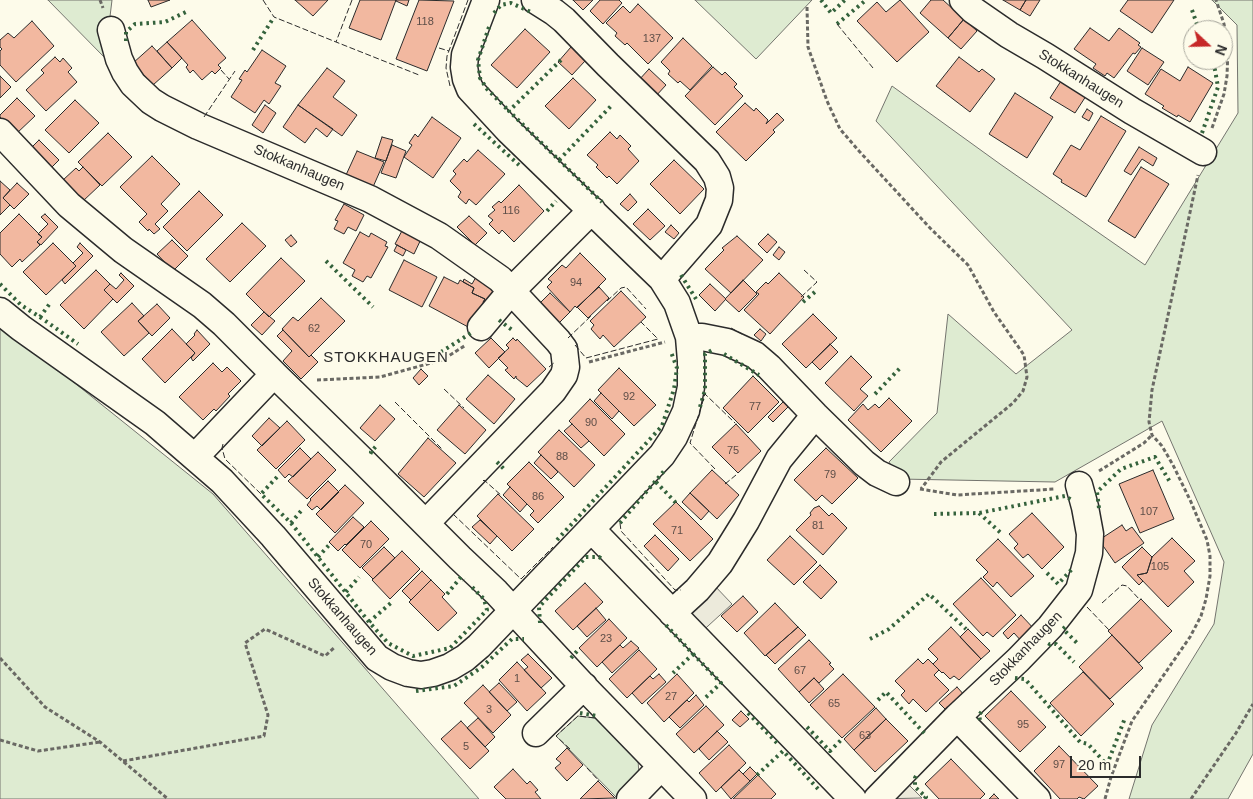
<!DOCTYPE html>
<html>
<head>
<meta charset="utf-8">
<style>
	body { margin:0 }
	#map { position:relative; width:1253px; height:799px; overflow:hidden; background:#fdfbea; font-family:Arial,sans-serif }
	canvas { display:block }
	.north { position:absolute; left:1183px; top:20px; width:50px; height:50px; box-sizing:border-box; background:#fdfbea; border:1px solid #a9a89e; border-radius:50%; rotate:111deg; font-size:14px; font-weight:700; line-height:20px; text-align:center; color:#2b2b2b }
	.north::after { content:''; display:block; margin:auto; width:18px; height:22px; background:#c62828; clip-path:polygon(50% 0,100% 100%,50% 72%,0 100%) }
	.scale { position:absolute; left:1070px; top:756px; width:71px; height:22px; box-sizing:border-box; border:2px solid #2b2b2b; border-top:0; padding-left:6px; font-size:15px; line-height:18px; white-space:nowrap; color:#2b2b2b; -webkit-text-stroke:4px #fdfbea; paint-order:stroke }
</style>
</head>
<body>
<div id="map">
<canvas width="1253" height="799"></canvas>
<div class="north">N</div>
<div class="scale">20 m</div>
</div>
<script>
const context = document.querySelector('canvas').getContext('2d');
context.lineJoin = 'round';
function fill(path, color) {
  context.fillStyle = color;
  context.fill(path, 'evenodd');
}
function poly(rows) {
  const path = new Path2D();
  for (const r of rows) {
    path.moveTo(r[0], r[1]);
    for (let i = 2; i < r.length; i += 2) path.lineTo(r[i], r[i + 1]);
  }
  return path;
}
function strokePath(path, color, width, dash) {
  context.strokeStyle = color;
  context.lineWidth = width;
  context.lineCap = dash ? 'butt' : 'round';
  context.setLineDash(dash || []);
  context.stroke(path);
}
function drawText(font, color, halo, rows, align = 'center') {
  context.font = font + ' Arial,sans-serif';
  context.lineWidth = 4;
  context.setLineDash([]);
  context.textBaseline = 'middle';
  context.strokeStyle = halo;
  context.fillStyle = color;
  for (const [text, x, y, turn = 0] of rows) {
    context.save();
    context.translate(x, y);
    context.rotate((+turn || 0) * Math.PI / 180);
    context.textAlign = isNaN(turn) ? turn : align;
    if (halo) context.strokeText(text, 0, 0);
    context.fillText(text, 0, 0);
    context.restore();
  }
}
const green = poly([
	[48,0,112,0,105,58,48,0],
	[695,0,812,0,756,59,695,0],
	[1212,0,1253,0,1253,754,1228,799,1129,799,1152,725,1214,624,1224,562,1162,421,1055,482,899,479,889,462,937,413,948,314,1016,374,1072,330,876,121,892,86,1000,164,1145,265,1238,113,1237,25,1212,0],
	[0,323,213,494,479,799,0,799,0,323],
	[578,716,595,718,638,760,639,775,616,797,556,736,578,716]
]);
fill(green, '#deebd1');
strokePath(green, '#74746e', 1);
const parking = poly([
	[713,584,732,604,696,637,679,620,713,584],
	[900,776,922,798,877,799,900,776]
]);
fill(parking, '#eceadb');
strokePath(parking, '#74746e', 1);
const building = poly([
	[148,0,170,0,151,7,148,0],
	[295,0,328,0,313,16,295,0],
	[360,0,396,0,381,40,349,28,360,0],
	[396,0,409,0,407,6,396,1,396,0],
	[419,0,454,1,427,71,396,59,419,0],
	[573,0,593,0,583,10,573,0],
	[600,0,619,0,622,3,603,24,590,11,600,0],
	[900,0,929,32,897,62,857,21,877,2,886,12,900,0],
	[931,0,943,0,964,19,948,38,920,13,931,0],
	[1003,0,1026,0,1020,10,1003,0],
	[1026,0,1040,0,1030,16,1020,10,1026,0],
	[1128,0,1174,0,1152,33,1120,11,1128,0],
	[638,4,673,38,648,64,627,43,625,45,615,36,617,33,606,23,623,6,630,13,638,4],
	[964,19,977,31,961,49,948,38,964,19],
	[192,20,226,58,218,65,221,68,215,74,212,71,202,80,193,70,190,73,186,67,188,65,167,42,192,20],
	[32,21,54,46,16,82,0,65,0,51,2,49,0,47,0,40,8,33,14,38,32,21],
	[1090,28,1109,41,1119,28,1140,43,1138,45,1141,47,1135,54,1133,53,1114,78,1107,73,1105,76,1093,68,1096,64,1074,49,1090,28],
	[525,29,550,52,517,88,491,65,525,29],
	[683,38,712,66,690,90,680,81,678,83,668,74,670,71,661,62,683,38],
	[167,42,182,58,172,68,157,51,167,42],
	[152,46,172,68,153,85,133,63,152,46],
	[571,47,585,61,572,75,558,62,571,47],
	[1142,48,1164,62,1148,85,1127,71,1142,48],
	[262,50,286,66,275,83,281,86,269,104,264,100,255,113,231,97,242,80,239,79,245,70,247,72,262,50],
	[55,57,60,62,63,58,72,68,68,72,77,82,46,111,26,90,44,73,41,70,55,57],
	[959,57,979,72,982,69,995,79,970,112,936,86,959,57],
	[713,67,722,75,725,72,737,84,734,87,743,96,715,125,685,96,713,67],
	[1188,67,1213,83,1190,122,1178,115,1177,117,1162,108,1164,106,1145,94,1161,69,1180,81,1188,67],
	[327,68,345,81,333,97,357,115,342,136,298,105,327,68],
	[649,69,666,85,655,97,638,81,649,69],
	[0,76,11,87,0,98,0,76],
	[573,78,596,100,569,129,545,106,573,78],
	[1061,81,1086,96,1075,113,1050,98,1061,81],
	[1015,93,1053,117,1027,158,989,134,1015,93],
	[17,98,35,116,16,134,0,117,0,115,17,98],
	[75,100,99,123,69,153,45,130,75,100],
	[745,103,754,111,756,108,768,120,766,124,777,113,784,120,773,130,775,132,746,161,716,132,745,103],
	[265,105,276,113,263,133,252,125,265,105],
	[298,105,333,129,327,137,316,128,305,143,283,127,298,105],
	[1087,109,1093,113,1089,121,1082,117,1087,109],
	[1101,116,1126,131,1086,197,1061,182,1062,180,1053,174,1071,145,1080,150,1101,116],
	[432,117,461,138,433,178,404,157,412,145,409,143,415,134,418,137,432,117],
	[610,132,617,139,620,135,631,146,628,149,639,161,617,184,609,176,607,178,596,167,598,165,587,155,610,132],
	[108,133,132,157,102,186,78,162,108,133],
	[382,137,393,140,386,161,375,158,382,137],
	[39,140,59,160,50,169,30,149,39,140],
	[392,145,406,151,396,178,381,173,392,145],
	[1139,147,1157,158,1153,166,1142,159,1131,175,1124,171,1139,147],
	[478,150,505,174,476,205,469,199,466,204,458,197,461,192,450,181,456,174,453,171,464,159,467,162,478,150],
	[357,151,384,162,373,187,346,175,357,151],
	[152,156,180,184,161,204,168,211,155,224,160,229,154,234,149,229,148,231,139,222,147,214,120,187,152,156],
	[674,160,704,189,680,214,650,184,674,160],
	[83,167,100,185,83,201,63,180,76,168,79,171,83,167],
	[1141,167,1169,184,1135,238,1108,221,1141,167],
	[0,181,10,190,3,198,10,205,0,215,0,181],
	[17,183,29,194,14,209,3,198,17,183],
	[519,185,544,211,514,242,502,230,499,234,489,224,493,220,488,216,495,210,492,207,499,201,501,203,519,185],
	[199,191,223,215,187,251,163,227,199,191],
	[630,194,637,202,628,211,620,204,630,194],
	[344,204,364,215,356,231,348,227,344,234,334,229,338,221,335,220,344,204],
	[648,209,665,226,650,240,633,224,648,209],
	[19,214,42,237,37,242,40,245,22,262,20,259,12,267,0,254,0,233,19,214],
	[45,214,58,227,41,245,37,242,42,237,38,234,48,224,41,217,45,214],
	[469,216,487,233,475,245,457,227,469,216],
	[242,223,266,246,230,282,206,259,242,223],
	[671,225,679,233,674,239,665,232,671,225],
	[404,227,422,237,414,254,395,244,404,227],
	[360,232,369,237,371,233,387,242,385,246,388,247,371,278,367,276,363,282,352,276,355,270,343,263,360,232],
	[768,234,777,242,767,253,758,244,768,234],
	[291,235,297,242,291,247,285,240,291,235],
	[737,236,763,260,731,293,705,269,724,250,722,248,737,236],
	[172,240,188,256,173,271,157,254,172,240],
	[53,243,76,266,46,295,23,272,53,243],
	[80,243,93,256,65,284,62,280,76,266,73,263,83,253,77,247,80,243],
	[397,245,406,250,403,256,394,251,397,245],
	[779,247,785,252,779,260,773,255,779,247],
	[580,253,606,279,577,308,575,306,570,312,547,287,552,282,548,279,562,265,566,268,580,253],
	[281,258,305,281,269,317,246,294,281,258],
	[404,260,437,277,422,307,389,290,404,260],
	[96,270,110,284,104,290,113,299,84,329,60,305,96,270],
	[121,273,134,286,117,303,104,290,110,284,116,289,124,280,119,275,121,273],
	[779,273,804,297,770,334,744,310,759,294,756,292,766,282,768,284,779,273],
	[444,277,458,284,460,280,474,288,472,293,485,299,470,328,429,306,444,277],
	[476,277,496,291,488,305,483,302,485,299,472,293,474,288,463,282,464,279,472,284,476,277],
	[743,280,757,294,739,312,725,299,743,280],
	[710,284,726,299,715,311,699,295,710,284],
	[599,287,609,298,588,318,577,307,599,287],
	[621,291,646,317,614,347,603,335,600,339,591,329,594,325,590,321,621,291],
	[550,293,570,312,557,325,538,305,550,293],
	[321,298,345,321,309,357,282,329,293,317,298,321,321,298],
	[132,303,144,316,138,321,149,333,124,356,101,332,132,303],
	[157,304,170,318,152,336,138,321,157,304],
	[264,312,275,321,262,335,251,325,264,312],
	[813,314,837,338,806,368,782,344,813,314],
	[172,329,195,353,165,383,142,359,172,329],
	[760,329,766,334,761,341,754,335,760,329],
	[197,330,210,344,193,361,191,358,195,353,186,344,195,335,194,334,197,330],
	[283,330,309,357,311,355,318,362,301,379,283,361,292,351,277,336,283,330],
	[491,338,505,352,489,368,475,353,491,338],
	[513,338,516,341,517,339,546,369,527,387,516,378,516,376,514,379,505,370,508,368,498,358,509,348,506,345,513,338],
	[830,344,838,352,820,370,812,362,830,344],
	[851,356,872,377,860,389,868,396,854,411,825,383,851,356],
	[213,363,222,372,227,367,241,381,228,394,230,396,216,411,214,409,203,420,179,397,213,363],
	[619,368,656,405,634,426,598,390,619,368],
	[421,369,428,376,419,385,413,378,421,369],
	[488,375,515,399,494,424,466,399,488,375],
	[753,376,779,402,748,433,723,408,753,376],
	[601,393,619,411,612,419,594,401,601,393],
	[889,398,912,421,881,452,848,420,863,404,868,410,875,404,879,408,889,398],
	[590,399,625,434,604,456,569,421,590,399],
	[783,402,788,407,773,422,768,417,783,402],
	[380,405,395,419,375,441,360,428,380,405],
	[459,405,486,430,465,454,437,430,459,405],
	[269,418,280,428,262,446,252,436,269,418],
	[287,421,305,440,276,469,257,450,287,421],
	[572,424,589,441,581,448,564,431,572,424],
	[736,424,761,451,738,473,712,447,736,424],
	[559,430,595,465,574,487,538,452,559,430],
	[428,438,456,463,424,497,398,474,428,438],
	[300,448,311,459,293,477,289,474,285,478,278,470,300,448],
	[826,448,858,478,832,504,822,495,816,501,794,480,826,448],
	[318,452,336,470,307,499,288,481,318,452],
	[541,455,558,472,551,479,534,463,541,455],
	[529,462,564,497,538,523,530,515,534,511,507,484,529,462],
	[712,470,739,495,717,519,690,493,712,470],
	[1153,470,1174,519,1140,533,1119,484,1153,470],
	[328,481,339,492,321,510,317,506,312,510,307,505,311,500,310,499,328,481],
	[345,485,364,503,335,533,316,514,345,485],
	[510,487,527,504,520,512,503,495,510,487],
	[690,493,709,511,701,520,682,502,690,493],
	[498,494,534,529,512,551,477,516,498,494],
	[676,502,713,539,690,561,653,524,676,502],
	[819,506,829,516,832,513,847,528,823,555,796,530,811,515,810,513,814,508,819,506],
	[1032,513,1064,547,1042,569,1028,554,1023,558,1014,548,1018,544,1009,534,1032,513],
	[353,517,364,527,346,545,345,544,338,551,329,542,353,517],
	[480,520,497,536,490,544,472,527,480,520],
	[371,521,389,539,360,568,342,550,371,521],
	[1122,525,1126,531,1132,527,1144,543,1115,563,1099,540,1122,525],
	[655,535,679,559,668,571,644,546,655,535],
	[790,536,817,562,794,585,767,560,790,536],
	[1172,538,1195,561,1184,571,1194,582,1168,607,1137,575,1147,573,1152,557,1172,538],
	[998,539,1034,576,1011,597,997,582,993,587,983,577,988,572,976,560,998,539],
	[384,547,395,558,373,579,362,568,384,547],
	[1142,547,1152,557,1147,573,1137,575,1143,581,1139,585,1122,567,1142,547],
	[402,551,420,569,390,599,372,580,402,551],
	[820,565,837,582,821,599,803,582,820,565],
	[422,571,431,580,411,600,402,591,422,571],
	[981,578,1016,615,993,637,987,632,983,636,953,604,981,578],
	[431,580,445,594,442,597,457,613,438,631,409,602,431,580],
	[585,583,603,602,573,630,555,611,585,583],
	[743,596,758,612,737,632,721,616,743,596],
	[1141,599,1172,631,1139,663,1108,631,1141,599],
	[775,603,798,627,765,656,744,633,775,603],
	[596,608,606,620,587,637,577,626,596,608],
	[1021,615,1036,631,1023,643,1014,633,1008,639,1003,633,1021,615],
	[609,619,627,638,597,667,579,648,609,619],
	[798,627,806,635,775,664,766,655,798,627],
	[951,627,981,659,959,680,954,676,950,679,943,672,942,673,933,664,938,659,928,649,951,627],
	[968,629,990,651,981,659,960,637,968,629],
	[1112,635,1143,668,1110,699,1079,667,1112,635],
	[809,640,831,663,829,664,834,669,819,683,814,678,799,692,778,669,809,640],
	[631,641,639,648,612,673,602,662,620,645,623,648,631,641],
	[639,650,657,669,627,698,609,679,639,650],
	[528,654,552,678,541,688,524,670,528,667,521,660,528,654],
	[918,659,923,664,928,659,939,670,934,675,949,690,926,712,913,699,909,704,901,695,905,691,895,681,918,659],
	[517,662,546,693,527,711,499,680,517,662],
	[1083,672,1114,704,1081,736,1050,703,1083,672],
	[659,674,666,682,642,704,632,693,650,676,653,679,659,674],
	[677,674,694,693,664,722,647,703,677,674],
	[843,674,875,707,842,738,810,705,843,674],
	[814,678,824,689,809,703,799,692,814,678],
	[499,683,517,702,507,711,489,692,499,683],
	[483,685,511,715,493,733,464,703,483,685],
	[957,687,966,697,949,713,939,703,957,687],
	[1011,691,1046,727,1020,752,985,716,1011,691],
	[696,695,704,705,680,728,669,717,687,700,689,702,696,695],
	[706,706,724,725,694,753,676,734,706,706],
	[876,708,886,719,854,750,844,739,876,708],
	[741,711,749,719,740,727,732,720,741,711],
	[478,718,495,737,485,747,467,728,478,718],
	[886,719,908,741,875,772,854,750,886,719],
	[461,721,489,751,470,769,441,739,461,721],
	[717,731,728,742,709,760,699,749,717,731],
	[729,745,746,763,716,792,699,773,729,745],
	[1059,746,1098,786,1084,799,1079,797,1077,799,1060,799,1034,771,1059,746],
	[567,748,583,765,567,781,555,768,561,763,556,759,567,748],
	[951,759,985,794,980,799,939,799,925,784,951,759],
	[750,767,757,774,750,781,743,774,750,767],
	[513,769,527,784,530,781,538,790,535,792,541,799,506,799,494,787,513,769],
	[739,770,750,781,731,799,721,787,739,770],
	[758,775,776,794,771,799,733,799,758,775],
	[598,781,615,798,581,799,580,799,598,781],
	[994,794,999,799,989,799,994,794]
]);
fill(building, '#f2b8a0');
strokePath(building, '#2b2b2b', 1);
const minor = poly([
	[535,0,554,12,564,20,608,65,707,161,717,177,720,188,719,200,709,225,662,279],
	[963,0,973,10,1009,35,1045,56,1132,111,1203,152],
	[111,30,119,59,125,72,133,84,151,101,162,108,198,126,370,199,439,236,500,279,558,341,564,349,566,367,564,375,553,391,426,523],
	[0,132,69,205,123,250,202,305,224,324,274,374],
	[0,311,21,328,155,423,222,481,273,536,377,658,392,667,408,673,421,675,433,673,450,667,465,658,479,646,662,455,674,437,686,411,691,387,691,361,689,337,677,303,662,279,508,130,470,89,466,79,464,67,465,55,486,0],
	[481,327,512,290,592,210],
	[689,337,702,337,727,342,755,355,769,367,815,415,864,463,877,473,896,482],
	[195,457,274,374,361,459,460,558,496,592,588,691,693,799],
	[591,529,853,799],
	[672,613,697,590,720,563,746,521,779,459,815,415],
	[957,717,1018,660,1050,627,1079,590,1089,553,1090,534,1085,507,1079,485],
	[536,733,584,686],
	[630,799,661,767],
	[877,799,957,717,1037,799]
]);
strokePath(minor, '#2b2b2b', 29);
strokePath(poly([
	[100,0,103,8],
	[807,7,808,47,827,101,840,129,859,151,930,228,968,265,994,312,1024,355,1027,377,1023,391,1013,403,941,462,921,489],
	[1212,128,1224,94,1227,76,1228,49,1224,24,1216,0],
	[589,362,665,342],
	[317,380,380,377,442,360,466,345],
	[1099,471,1144,443,1152,435],
	[920,489,957,495,1055,489],
	[0,658,45,707,100,742,168,799],
	[0,740,38,751,100,742],
	[123,761,264,736,268,715,245,643,265,629,325,656,335,647],
	[1105,799,1111,777,1132,721,1190,637,1201,616,1206,599,1210,576,1210,556,1207,540,1191,502,1173,465,1162,446,1152,435,1149,422,1152,390,1198,175],
	[1191,799,1236,733,1253,704]
]), '#6a6964', 3, [4, 2.5]);
strokePath(minor, '#fdfbea', 26);
strokePath(poly([
	[821,0,831,13,845,0],
	[1192,10,1199,30],
	[494,13,501,5,511,3,531,12],
	[837,24,866,0],
	[489,27,478,60,480,78,487,89,509,111],
	[126,41,126,32,135,24,165,22,188,11],
	[253,50,274,17],
	[561,60,509,111,559,160,611,106],
	[474,124,519,165],
	[1202,133,1218,87,1215,70,1211,60],
	[559,160,602,202],
	[547,211,556,201],
	[326,261,373,307],
	[681,275,696,299],
	[0,284,21,305,40,317,51,302],
	[803,302,816,291],
	[40,317,78,344],
	[499,320,512,330],
	[441,352,471,333],
	[724,354,759,375],
	[875,394,902,366],
	[700,407,705,390,705,354,714,349],
	[373,453,371,452,378,444],
	[497,462,506,471],
	[277,477,261,494,291,523,301,511],
	[656,482,677,504],
	[1099,508,1097,492,1121,469,1155,457,1170,482],
	[979,513,1002,534],
	[934,514,979,513,1065,496,1072,500],
	[291,523,369,622,388,643,413,656,450,648,487,610,484,599,471,586],
	[620,523,664,471],
	[557,540,662,426,674,389,677,368,671,352],
	[318,557,331,543],
	[1047,573,1058,584,1073,568],
	[346,592,359,577],
	[447,594,461,577,464,580],
	[369,622,392,602],
	[540,623,539,607,586,557,599,557,604,560],
	[666,625,693,654,673,673],
	[1065,627,1063,629,1079,645],
	[870,639,889,629,929,594,966,629],
	[1049,646,1050,644,1056,644,1074,662],
	[693,654,721,683,704,699],
	[571,658,578,650],
	[1015,678,1025,679,1080,742,1088,744,1107,765,1125,718],
	[416,691,454,686,482,667,512,639,524,639],
	[878,700,886,692,926,735],
	[580,713,597,716],
	[748,713,777,743],
	[980,720,979,715,982,711],
	[807,727,830,751,841,740],
	[757,775,783,751,819,790],
	[916,776,915,778,915,787,926,797,924,799]
]), '#34623c', 4, [2.5, 4]);
strokePath(poly([
	[263,0,274,17,336,42],
	[352,0,336,42,419,75],
	[837,24,873,68],
	[439,48,449,51],
	[221,70,229,79],
	[450,86,446,68,447,56,468,0],
	[204,117,235,71],
	[801,297,817,282,804,270],
	[607,301,621,288,626,287,646,309],
	[731,328,742,334],
	[568,338,591,316],
	[575,345,586,358,658,339,641,322],
	[549,367,555,362],
	[444,389,464,408],
	[395,402,443,450],
	[223,444,222,448,225,459,261,494],
	[715,469,690,443,705,394,735,423],
	[483,481,484,480,502,496],
	[725,484,736,475],
	[453,514,521,579,553,547],
	[620,523,621,531,675,590,681,590],
	[1102,603,1122,585,1127,586,1140,600],
	[1087,607,1109,630],
	[570,749,556,736,578,716,595,718,611,734],
	[587,768,599,781]
]), '#2b2b2b', 1, [6, 2.5]);
drawText('11px', '#5d4e48', null, [
	["118",425,22],
	["137",652,39],
	["116",511,211],
	["94",576,283],
	["62",314,329],
	["92",629,397],
	["77",755,407],
	["90",591,423],
	["75",733,451],
	["88",562,457],
	["79",830,475],
	["86",538,497],
	["107",1149,512],
	["81",818,526],
	["71",677,531],
	["70",366,545],
	["105",1160,567],
	["23",606,639],
	["67",800,671],
	["1",517,679],
	["27",671,697],
	["65",834,704],
	["3",489,710],
	["95",1023,725],
	["63",865,736],
	["5",466,747],
	["97",1059,765]
]);
drawText('14px', '#2b2b2b', '#fdfbea', [
	["Stokkanhaugen",1081,79,32],
	["Stokkanhaugen",299,168,23],
	["Stokkanhaugen",342,617,49],
	["Stokkanhaugen",1026,649,-46]
]);
context.letterSpacing = '1px';
drawText('15px', '#2b2b2b', '#fdfbea', [
	["STOKKHAUGEN",386,358]
]);
context.letterSpacing = '0px';
</script>
</body>
</html>
